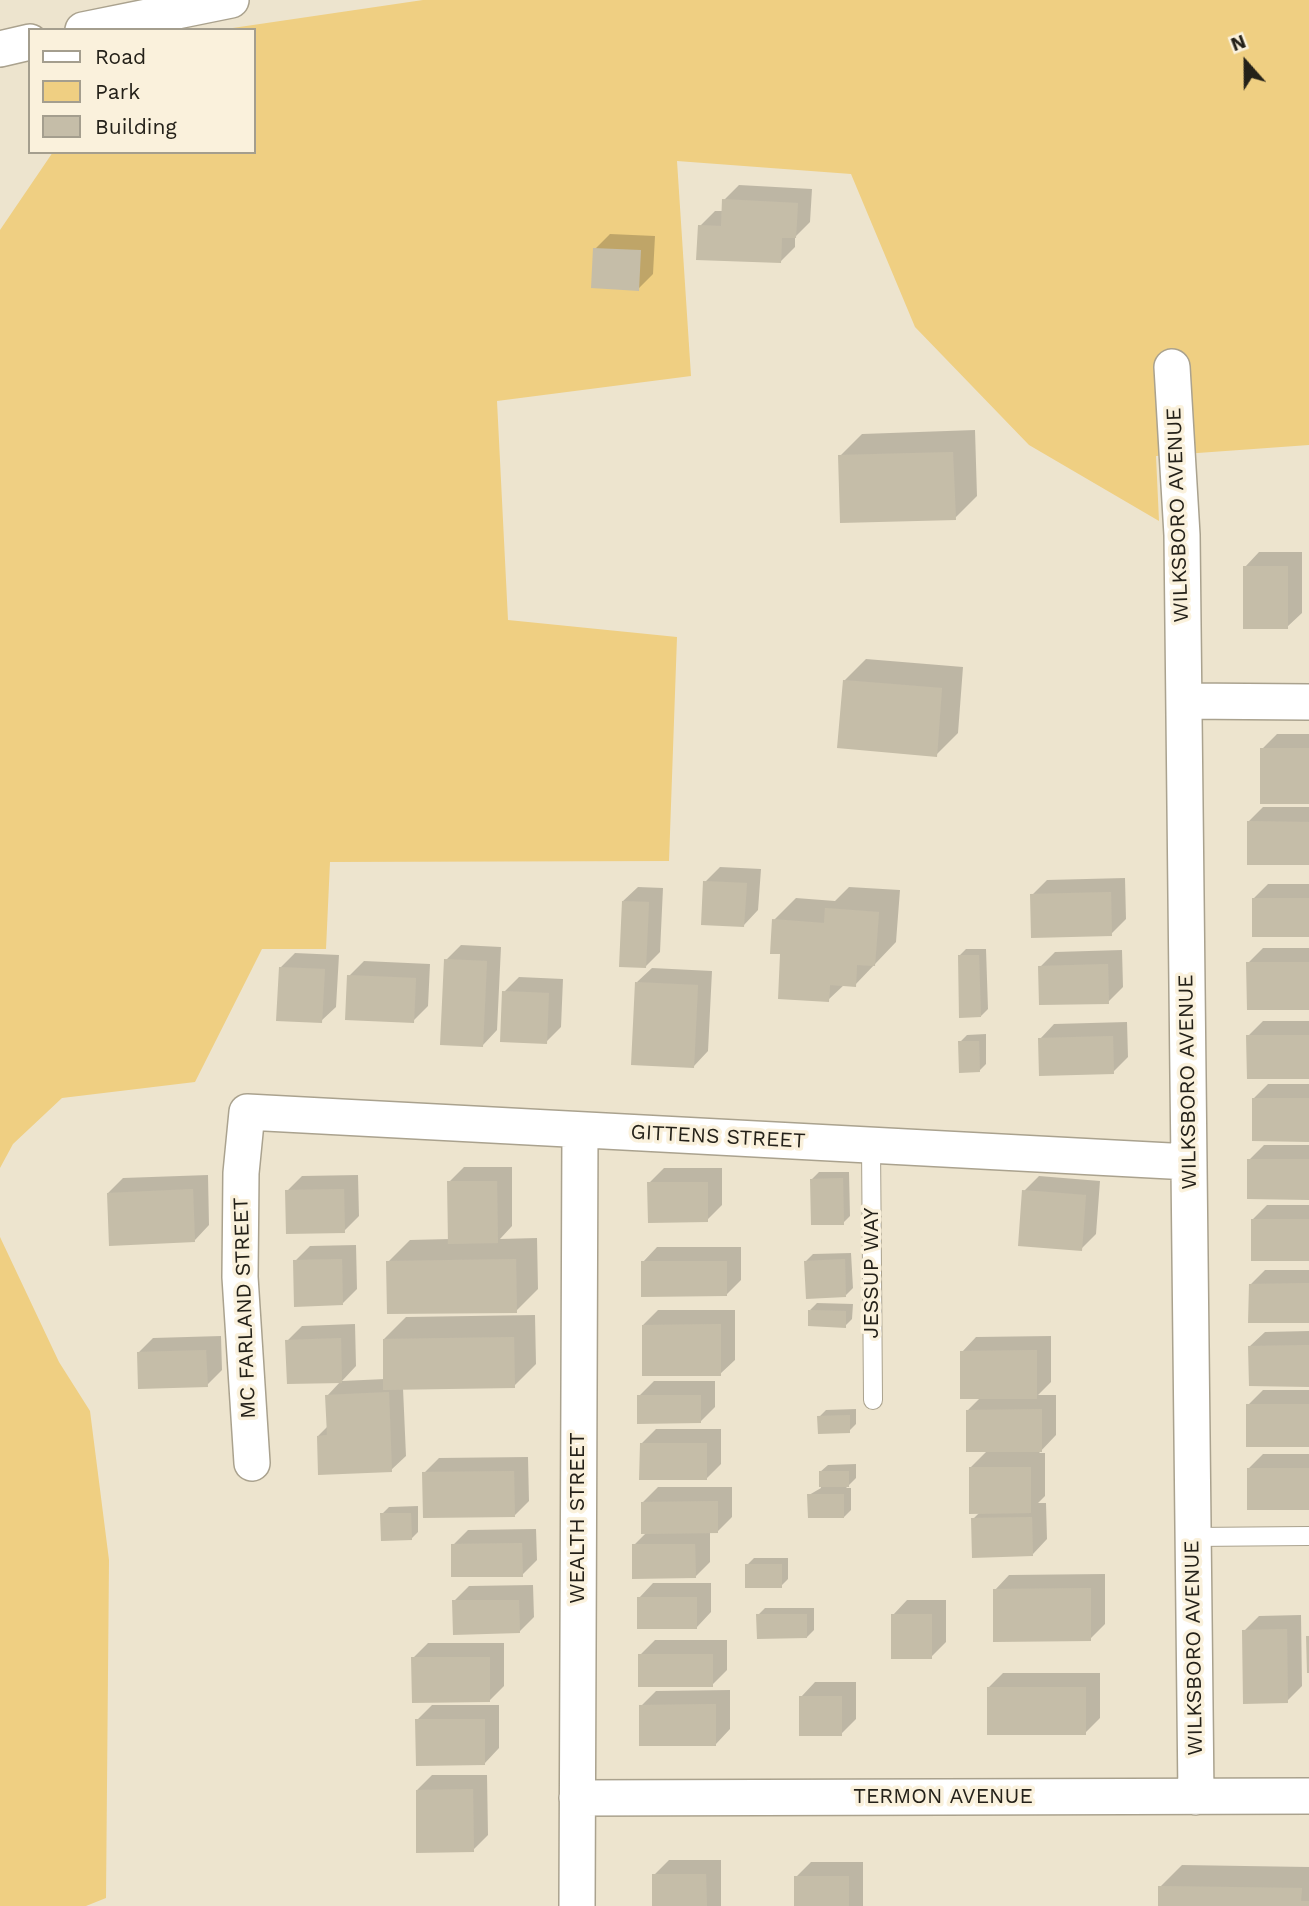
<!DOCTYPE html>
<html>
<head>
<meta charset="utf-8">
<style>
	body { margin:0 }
	#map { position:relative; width:1309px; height:1906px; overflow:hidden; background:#ede4ce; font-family:"Work Sans",sans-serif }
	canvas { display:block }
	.legend { position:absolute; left:28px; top:28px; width:228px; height:126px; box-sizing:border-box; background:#faf1dc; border:2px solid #a49e8e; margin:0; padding:9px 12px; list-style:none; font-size:21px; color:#242119 }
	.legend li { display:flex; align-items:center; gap:14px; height:35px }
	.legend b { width:35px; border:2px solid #a49e8e }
	.north { position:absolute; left:1211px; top:28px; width:70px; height:70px; -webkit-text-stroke:5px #faf1dc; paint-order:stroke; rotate:339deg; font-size:19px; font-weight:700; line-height:28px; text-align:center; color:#242119 }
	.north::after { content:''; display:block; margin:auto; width:24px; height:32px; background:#242119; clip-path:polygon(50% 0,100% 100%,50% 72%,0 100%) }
</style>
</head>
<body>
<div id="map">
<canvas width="1309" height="1906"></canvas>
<ul class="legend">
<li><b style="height:9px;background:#fff"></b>Road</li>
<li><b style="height:19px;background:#efcf82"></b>Park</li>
<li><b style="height:19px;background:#c5bda8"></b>Building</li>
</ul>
<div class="north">N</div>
</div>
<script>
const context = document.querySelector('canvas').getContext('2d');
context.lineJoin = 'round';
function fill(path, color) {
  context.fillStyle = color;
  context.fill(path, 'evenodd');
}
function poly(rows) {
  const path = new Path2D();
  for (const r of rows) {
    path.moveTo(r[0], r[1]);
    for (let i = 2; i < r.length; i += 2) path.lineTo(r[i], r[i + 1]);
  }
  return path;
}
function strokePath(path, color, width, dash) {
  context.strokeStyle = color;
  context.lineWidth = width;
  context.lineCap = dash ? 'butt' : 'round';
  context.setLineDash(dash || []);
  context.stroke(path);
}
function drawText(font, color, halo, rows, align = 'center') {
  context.font = font + ' "Work Sans",sans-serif';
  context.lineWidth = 7;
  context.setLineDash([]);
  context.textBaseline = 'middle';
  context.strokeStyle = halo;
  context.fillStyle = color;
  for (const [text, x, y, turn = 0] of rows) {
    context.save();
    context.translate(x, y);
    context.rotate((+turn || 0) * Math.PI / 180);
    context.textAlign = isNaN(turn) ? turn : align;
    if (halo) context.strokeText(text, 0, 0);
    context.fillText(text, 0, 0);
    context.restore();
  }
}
fill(poly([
	[423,0,1309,0,1309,445,1156,456,1159,521,1029,445,915,327,851,174,677,161,691,376,497,401,508,620,677,637,669,861,330,862,326,949,262,949,195,1082,62,1098,13,1144,0,1168,0,230,53,152,254,152,254,30,219,30],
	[0,1237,59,1362,90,1411,109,1560,106,1898,86,1906,0,1906]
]), '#efcf82');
fill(poly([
	[739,185,812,189,810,222,795,237,795,247,780,262,700,226,715,211,723,211,724,200],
	[610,234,655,236,653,274,638,289,595,249],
	[975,430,977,496,955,518,840,456,862,434],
	[1259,552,1302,552,1302,613,1287,627,1245,567],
	[866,659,963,667,958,733,936,755,844,681],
	[1277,734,1309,734,1309,802,1262,749],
	[1263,807,1309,807,1309,863,1248,822],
	[720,867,761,869,758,910,744,925,705,882],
	[1125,878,1126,919,1111,934,1032,895,1047,880],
	[1268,884,1309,884,1309,935,1254,898],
	[638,887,663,888,660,952,645,967,623,901],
	[849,887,900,890,896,942,855,985,844,985,828,1000,782,953,774,920,796,898,835,901],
	[461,945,501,947,497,1030,483,1045,446,960],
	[1263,948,1309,948,1309,1008,1248,963],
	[966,949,986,949,988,1009,981,1016,959,956],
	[1122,950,1123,987,1108,1002,1040,967,1055,952],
	[295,953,339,955,336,1007,321,1021,280,968],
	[364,961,430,964,428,1006,413,1021,349,976],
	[652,968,712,971,708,1051,694,1066,637,982],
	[519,977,563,979,561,1027,546,1042,504,992],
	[1263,1021,1309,1021,1309,1077,1248,1036],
	[1127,1022,1128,1057,1113,1072,1040,1039,1054,1024],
	[986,1034,986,1064,979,1071,960,1042,967,1035],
	[1268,1084,1309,1084,1309,1140,1253,1099],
	[1264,1145,1309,1145,1309,1198,1249,1160],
	[464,1167,512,1167,512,1226,500,1239,537,1238,538,1289,516,1311,388,1262,410,1240,450,1239,449,1182],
	[664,1168,722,1168,722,1205,707,1220,649,1183],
	[819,1172,849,1172,850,1216,843,1223,812,1179],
	[208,1175,209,1225,195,1240,108,1193,123,1178],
	[358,1175,359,1216,344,1231,287,1191,302,1176],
	[1039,1176,1100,1181,1096,1234,1081,1249,1024,1191],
	[1267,1205,1309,1205,1309,1259,1252,1220],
	[356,1245,357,1289,342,1304,295,1261,310,1246],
	[657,1247,741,1247,741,1280,726,1295,643,1262],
	[851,1253,853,1288,846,1295,806,1261,813,1254],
	[1265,1270,1309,1270,1309,1321,1250,1285],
	[817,1303,853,1304,852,1319,845,1326,810,1310],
	[658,1310,735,1310,735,1360,720,1374,643,1325],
	[535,1315,536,1364,514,1386,403,1388,406,1456,391,1470,318,1436,328,1426,327,1396,341,1381,287,1341,302,1326,355,1324,356,1366,342,1381,385,1379,384,1339,406,1317],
	[1309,1331,1309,1385,1250,1346,1265,1332],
	[221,1336,222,1370,207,1385,138,1353,153,1338],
	[1051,1336,1051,1382,1038,1395,1056,1395,1056,1435,1039,1453,1045,1453,1045,1496,1038,1503,1046,1503,1047,1539,1033,1554,973,1519,980,1512,970,1468,988,1450,968,1410,981,1397,962,1352,976,1337],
	[654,1381,715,1381,715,1407,700,1422,639,1396],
	[1263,1390,1309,1390,1309,1445,1248,1405],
	[856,1409,856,1424,849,1431,819,1417,826,1410],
	[656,1429,721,1429,721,1464,706,1479,641,1444],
	[1263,1454,1309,1454,1309,1508,1248,1469],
	[528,1457,529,1501,514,1516,424,1473,439,1458],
	[856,1464,856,1478,846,1488,851,1488,851,1510,844,1517,809,1495,821,1488,820,1472,828,1465],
	[658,1487,732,1487,732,1517,717,1532,710,1532,710,1562,695,1577,634,1545,646,1533,643,1502],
	[418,1506,418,1532,411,1539,382,1514,389,1507],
	[536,1529,537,1560,522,1575,453,1545,468,1530],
	[754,1558,788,1558,788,1579,781,1586,747,1565],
	[1105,1574,1105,1624,1090,1639,995,1590,1009,1575],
	[653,1583,711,1583,711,1612,697,1627,639,1598],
	[533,1585,534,1617,519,1632,454,1601,469,1586],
	[907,1600,946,1600,946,1642,931,1657,893,1615],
	[765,1608,814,1608,814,1630,807,1637,758,1615],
	[1301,1615,1302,1686,1287,1701,1244,1631,1259,1616],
	[655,1640,727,1640,727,1670,712,1685,640,1655],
	[428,1643,504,1643,504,1686,489,1701,413,1658],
	[1003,1673,1100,1673,1100,1718,1085,1733,988,1688],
	[815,1682,856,1682,856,1719,841,1734,801,1697],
	[730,1690,730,1729,716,1744,641,1706,656,1691],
	[432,1705,499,1705,499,1748,485,1763,417,1720],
	[432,1775,487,1775,488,1835,473,1850,417,1790],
	[669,1860,721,1860,721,1906,654,1906,654,1875],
	[811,1862,863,1862,863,1906,796,1906,796,1877],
	[1182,1865,1309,1867,1309,1906,1160,1906,1160,1887]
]), '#0003');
fill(poly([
	[722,199,798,203,796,238,782,238,781,263,696,260,698,225,721,226],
	[593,248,641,250,639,291,591,288],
	[953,452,956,520,840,523,838,455],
	[1243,566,1288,566,1288,629,1243,629],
	[843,680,942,688,937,757,837,748],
	[1260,748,1309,748,1309,804,1260,804],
	[1247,821,1309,822,1309,865,1247,865],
	[703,881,747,883,744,927,701,925],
	[1111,892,1112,936,1031,938,1030,894],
	[1252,898,1309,898,1309,937,1252,937],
	[622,901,649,902,646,968,619,967],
	[825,908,879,912,875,966,857,965,856,987,830,985,829,1002,778,999,780,954,770,954,772,919,824,923],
	[958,955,979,955,981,1017,959,1018],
	[444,959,487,961,483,1047,440,1045],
	[1246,962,1309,962,1309,1010,1247,1010],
	[1108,964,1109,1004,1039,1005,1038,966],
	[279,967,325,969,322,1023,276,1021],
	[347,975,416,978,414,1023,345,1020],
	[635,982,698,985,694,1068,631,1065],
	[502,991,549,993,547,1044,500,1042],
	[1246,1035,1309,1035,1309,1079,1247,1079],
	[1113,1036,1114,1074,1039,1076,1038,1038],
	[958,1041,979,1041,980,1072,959,1073],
	[1252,1098,1309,1098,1309,1142,1252,1141],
	[1247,1159,1309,1159,1309,1200,1247,1199],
	[843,1178,844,1225,811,1225,810,1179],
	[447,1181,497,1181,498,1243,448,1244],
	[647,1182,708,1182,708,1222,648,1223],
	[193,1189,195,1242,109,1246,107,1193],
	[344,1189,345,1233,286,1234,285,1190],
	[1022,1190,1086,1195,1082,1251,1018,1246],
	[1251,1219,1309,1219,1309,1261,1251,1261],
	[342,1259,343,1305,294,1307,293,1260],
	[516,1259,517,1313,387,1314,386,1261],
	[845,1259,846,1297,806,1299,804,1261],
	[641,1261,727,1261,727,1296,641,1297],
	[1309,1283,1309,1323,1248,1323,1249,1284],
	[808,1310,846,1311,846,1328,808,1326],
	[721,1324,721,1376,642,1376,642,1325],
	[514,1337,515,1388,383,1390,383,1339],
	[341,1338,342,1383,287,1384,285,1340],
	[1309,1345,1309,1387,1249,1386,1248,1346],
	[206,1350,208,1387,138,1389,137,1352],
	[1037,1350,1037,1399,960,1399,960,1351],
	[389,1392,392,1472,318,1475,317,1436,327,1435,325,1395],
	[637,1395,701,1395,701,1423,637,1424],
	[1246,1404,1309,1404,1309,1447,1246,1447],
	[1042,1409,1042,1452,966,1452,966,1410],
	[850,1415,850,1433,818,1434,817,1416],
	[640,1443,707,1443,707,1480,639,1480],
	[969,1467,1031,1467,1031,1513,969,1514],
	[1247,1468,1309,1468,1309,1510,1247,1510],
	[514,1471,515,1517,423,1518,422,1472],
	[819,1471,849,1471,849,1487,819,1487],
	[807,1494,844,1494,844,1518,808,1518],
	[718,1501,718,1533,641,1534,641,1502],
	[380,1513,411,1513,412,1540,381,1541],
	[1032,1517,1033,1556,972,1558,971,1518],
	[522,1543,523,1577,451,1577,451,1544],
	[632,1544,695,1544,696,1578,632,1579],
	[745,1564,782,1564,782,1588,745,1588],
	[1091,1588,1091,1641,993,1642,993,1589],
	[637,1597,697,1597,697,1629,637,1629],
	[452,1600,519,1600,520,1633,453,1635],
	[756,1614,807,1614,807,1638,757,1639],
	[891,1614,932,1614,932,1659,891,1659],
	[1287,1629,1288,1703,1243,1704,1242,1630],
	[1306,1636,1309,1636,1309,1673,1307,1673],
	[638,1654,713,1654,713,1687,638,1687],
	[411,1657,490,1657,490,1702,412,1703],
	[987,1687,1086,1687,1086,1735,987,1735],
	[799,1696,842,1696,842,1736,799,1736],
	[716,1704,716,1746,639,1746,639,1705],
	[415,1719,485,1719,485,1765,416,1766],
	[473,1789,474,1852,416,1853,416,1790],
	[652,1874,706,1874,707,1906,652,1906],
	[794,1876,849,1876,849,1906,794,1906],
	[1158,1886,1302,1888,1301,1901,1309,1901,1309,1906,1158,1906]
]), '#c5bda8');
const service = poly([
	[871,1145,873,1400],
	[1193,1537,1309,1536]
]);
const minor = poly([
	[83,30,231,0],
	[0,49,30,42],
	[1172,367,1182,535,1196,1797],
	[1184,701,1309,702],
	[252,1463,240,1277,241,1173,247,1112,1189,1162],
	[577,1798,1309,1796],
	[577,1906,580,1130]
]);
strokePath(service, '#aaa28e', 20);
strokePath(minor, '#aaa28e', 38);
strokePath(service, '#fff', 18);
strokePath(minor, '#fff', 35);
drawText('21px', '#242119', '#faf1dc', [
	["WILKSBORO AVENUE",1178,515,-92],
	["WILKSBORO AVENUE",1188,1082,-91],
	["GITTENS STREET",718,1137,3],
	["JESSUP WAY",872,1273,-90],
	["MC FARLAND STREET",245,1308,-92],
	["WEALTH STREET",578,1518,-90],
	["WILKSBORO AVENUE",1194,1648,-91],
	["TERMON AVENUE",943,1797]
]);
</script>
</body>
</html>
